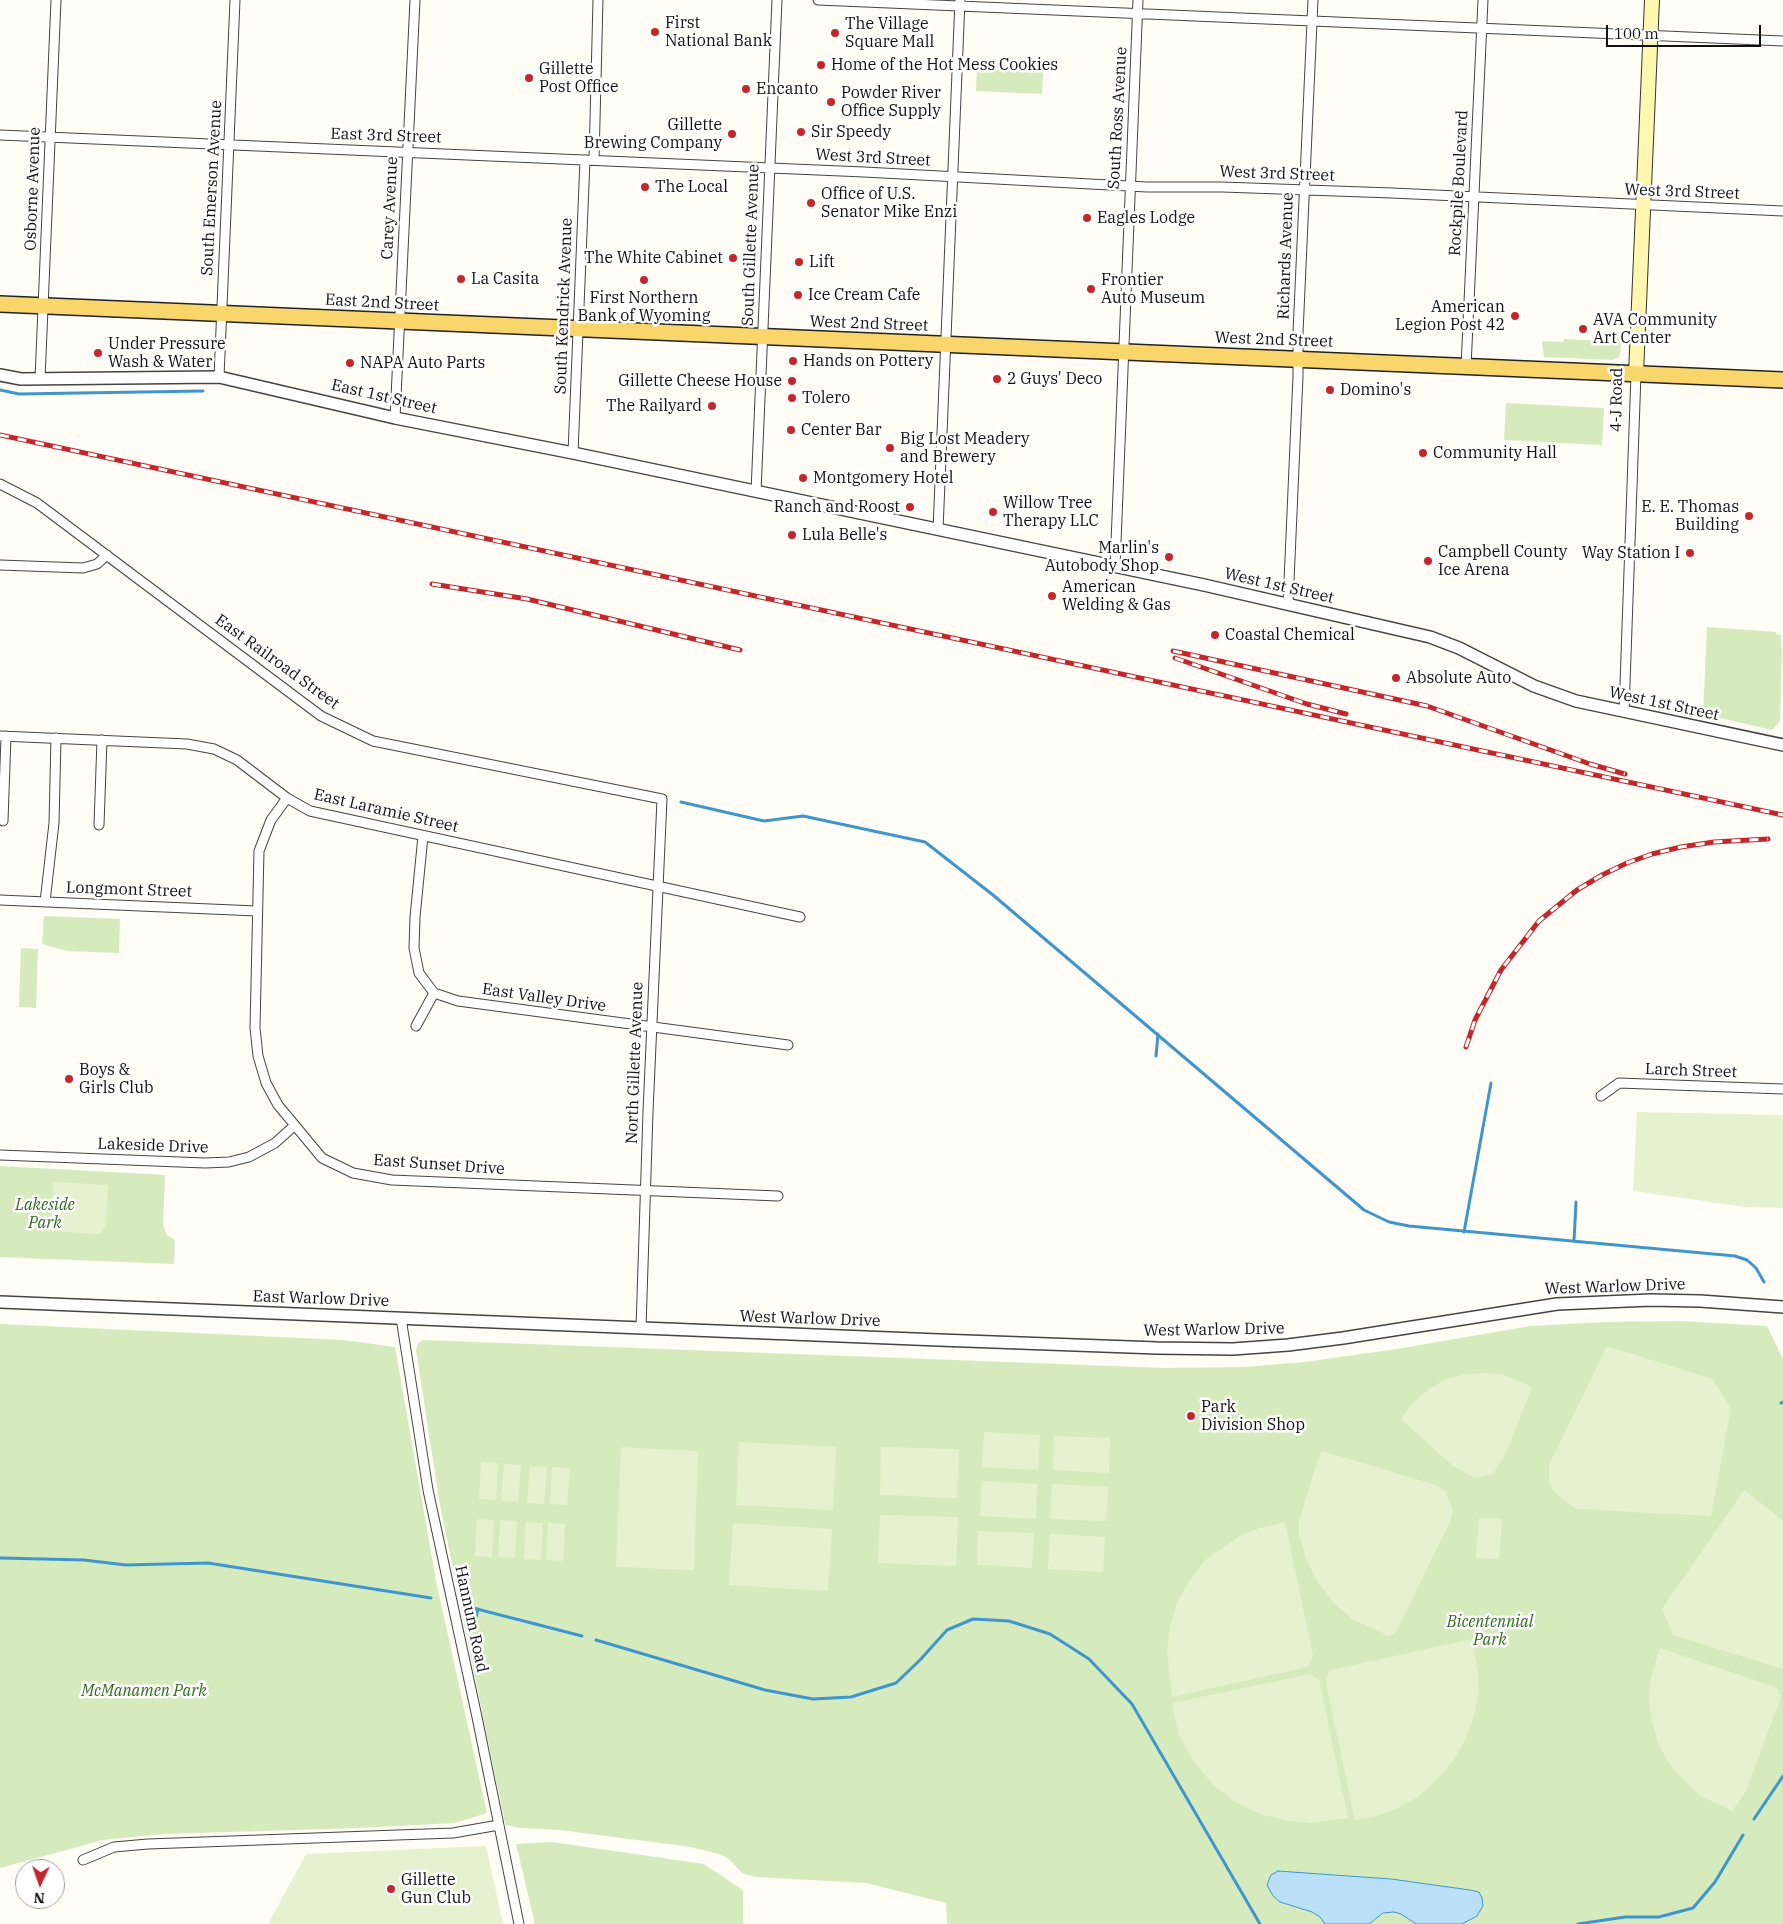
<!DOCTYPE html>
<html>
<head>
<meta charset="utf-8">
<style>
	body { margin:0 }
	#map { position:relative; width:1783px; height:1924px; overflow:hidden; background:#fffdf5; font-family:"IBM Plex Serif",serif }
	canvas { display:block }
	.north { position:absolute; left:15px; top:1859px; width:50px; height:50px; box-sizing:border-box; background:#fff; border:1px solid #a0a0a0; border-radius:50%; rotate:183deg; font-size:14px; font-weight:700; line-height:20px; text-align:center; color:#111 }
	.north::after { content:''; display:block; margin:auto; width:18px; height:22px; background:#c4262e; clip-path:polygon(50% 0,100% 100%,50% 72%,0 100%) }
	.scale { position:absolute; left:1606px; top:25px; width:155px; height:22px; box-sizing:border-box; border:2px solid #111; border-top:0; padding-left:6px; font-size:15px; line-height:18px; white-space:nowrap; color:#111; -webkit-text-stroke:4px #fff; paint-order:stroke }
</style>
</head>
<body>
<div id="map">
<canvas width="1783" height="1924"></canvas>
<div class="north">N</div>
<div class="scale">100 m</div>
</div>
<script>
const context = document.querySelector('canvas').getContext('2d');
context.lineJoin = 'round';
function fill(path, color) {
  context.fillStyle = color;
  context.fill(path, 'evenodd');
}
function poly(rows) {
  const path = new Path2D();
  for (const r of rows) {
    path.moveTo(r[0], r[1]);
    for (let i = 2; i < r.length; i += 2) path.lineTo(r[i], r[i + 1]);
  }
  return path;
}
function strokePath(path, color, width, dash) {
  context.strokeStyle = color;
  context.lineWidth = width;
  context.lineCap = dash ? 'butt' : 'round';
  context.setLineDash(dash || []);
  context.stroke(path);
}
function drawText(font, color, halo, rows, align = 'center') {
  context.font = font + ' "IBM Plex Serif",serif';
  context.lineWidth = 5;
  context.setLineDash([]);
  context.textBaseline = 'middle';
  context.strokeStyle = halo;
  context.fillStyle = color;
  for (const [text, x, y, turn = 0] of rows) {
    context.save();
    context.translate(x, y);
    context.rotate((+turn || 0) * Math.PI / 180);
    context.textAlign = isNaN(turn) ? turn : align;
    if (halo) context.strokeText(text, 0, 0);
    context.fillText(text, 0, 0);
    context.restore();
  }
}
fill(poly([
	[977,69,1043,72,1042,94,976,91],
	[1606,331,1622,332,1620,354,1618,358,1612,360,1544,357,1542,341,1563,342,1564,339,1606,341],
	[1506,403,1604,408,1602,445,1504,440],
	[1707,627,1776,632,1776,634,1781,635,1782,652,1780,721,1772,730,1703,714],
	[44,916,120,919,119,953,67,951,42,944],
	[21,948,38,949,36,1008,19,1007],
	[0,1166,165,1175,163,1226,167,1235,175,1240,174,1264,0,1257],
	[1680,1321,1767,1326,1783,1359,1783,1924,947,1924,946,1903,866,1883,756,1877,742,1873,730,1860,722,1855,691,1847,560,1830,519,1828,506,1825,504,1819,440,1505,416,1350,418,1343,423,1340,1165,1368,1244,1367,1305,1362,1397,1349,1530,1326,1604,1322],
	[0,1324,344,1340,395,1347,436,1581,487,1813,455,1823,360,1828,164,1834,103,1840,0,1868],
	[552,1842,704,1864,743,1890,743,1924,535,1924,516,1844]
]), '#d5ebbd');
fill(poly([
	[1637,1112,1783,1115,1783,1208,1745,1207,1633,1191],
	[53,1182,108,1185,106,1225,100,1234,51,1231],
	[1607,1346,1712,1379,1731,1408,1711,1516,1576,1509,1554,1492,1549,1483,1549,1465],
	[1486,1373,1504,1375,1532,1387,1507,1451,1493,1474,1475,1478,1453,1466,1401,1419,1410,1406,1425,1392,1444,1380,1466,1374],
	[984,1432,1040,1435,1038,1470,982,1467],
	[1054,1436,1110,1438,1109,1473,1053,1470],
	[739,1442,836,1447,833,1510,736,1505],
	[621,1447,698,1451,694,1570,616,1567],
	[881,1447,959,1449,957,1498,880,1495],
	[1322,1451,1436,1485,1445,1491,1453,1510,1450,1522,1396,1632,1389,1636,1352,1619,1335,1604,1317,1581,1306,1558,1299,1534,1299,1521,1319,1456],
	[481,1462,498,1463,496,1500,479,1499],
	[504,1464,521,1465,518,1502,501,1501],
	[530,1466,547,1467,544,1504,527,1503],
	[552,1467,570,1468,567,1505,550,1504],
	[982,1481,1037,1484,1036,1519,980,1516],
	[1052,1484,1108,1487,1106,1521,1050,1519],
	[1744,1490,1783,1520,1783,1669,1673,1635,1662,1609],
	[880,1515,958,1517,956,1566,878,1563],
	[1479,1518,1502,1519,1499,1559,1476,1558],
	[477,1519,494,1520,492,1557,475,1556],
	[500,1520,517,1521,515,1558,498,1557],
	[526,1522,543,1523,541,1560,524,1559],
	[1285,1522,1313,1656,1308,1667,1172,1697,1167,1650,1170,1627,1177,1603,1190,1580,1205,1560,1240,1536,1260,1528],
	[548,1523,565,1524,563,1561,546,1560],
	[733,1523,832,1529,828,1591,729,1585],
	[978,1531,1034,1533,1032,1568,977,1565],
	[1050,1534,1105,1537,1103,1572,1048,1569],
	[1472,1639,1478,1672,1478,1693,1474,1716,1465,1741,1453,1761,1436,1781,1416,1798,1396,1809,1377,1816,1355,1820,1326,1683,1327,1676,1331,1670],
	[1660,1648,1772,1686,1778,1690,1780,1695,1779,1702,1746,1791,1732,1811,1701,1796,1688,1785,1670,1765,1658,1743,1652,1721,1649,1701,1651,1677],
	[1311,1674,1319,1680,1348,1818,1310,1823,1284,1820,1260,1814,1235,1802,1213,1785,1192,1759,1179,1735,1172,1703],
	[486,1846,503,1924,268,1924,306,1854]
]), '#e6f2cf');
const water = poly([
	[1278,1871,1391,1879,1470,1890,1479,1892,1482,1898,1483,1906,1477,1916,1462,1924,1416,1924,1401,1914,1394,1912,1383,1913,1369,1924,1325,1924,1320,1917,1312,1912,1280,1902,1273,1896,1267,1885,1271,1875,1278,1871]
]);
fill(water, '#b9e0f7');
strokePath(water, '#3f96cf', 1);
strokePath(poly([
	[0,390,19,394,203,391],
	[681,802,764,821,803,816,925,842,993,895,1364,1210,1389,1222,1409,1226,1735,1256,1747,1260,1756,1268,1764,1282],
	[1156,1056,1158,1034],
	[1464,1232,1491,1083],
	[1574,1241,1576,1202],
	[1781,1403,1783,1402],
	[0,1558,84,1560,126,1565,208,1563,431,1598],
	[473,1608,582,1636],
	[474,1626,478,1609],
	[596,1640,765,1690,813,1699,851,1697,896,1683,920,1660,947,1630,973,1619,1009,1621,1050,1634,1089,1659,1132,1704,1260,1924],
	[1754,1819,1783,1776],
	[1578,1924,1625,1917,1659,1917,1693,1908,1715,1882,1743,1835]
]), '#3f96cf', 3);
const minor = poly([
	[818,0,1783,41],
	[0,135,864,172,1147,187,1222,187,1392,193,1783,211],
	[594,160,598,0],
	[1466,367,1483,0],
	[219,377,235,0],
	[40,379,56,0],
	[395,418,415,0],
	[573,453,585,160],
	[0,484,37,503,321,716,373,741,662,799,648,1112,641,1328],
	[756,492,777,0],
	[938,530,960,0],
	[0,565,83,568,97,564,107,555],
	[1115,567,1138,0],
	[1288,604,1298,376,1298,333,1313,0],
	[1624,712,1636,374],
	[0,736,187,744,214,749,237,760,287,798,310,811,800,917],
	[287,798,271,820,259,851,255,1028,258,1056,266,1083,278,1105,322,1158,353,1173,392,1180,778,1196],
	[3,821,6,736],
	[99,825,102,740],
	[423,836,415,917,414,948,419,973,434,993,458,1001,788,1045],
	[0,900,257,911],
	[45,902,54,823,56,738],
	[416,1026,434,993],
	[1601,1096,1619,1083,1783,1089],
	[0,1155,205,1163,229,1162,249,1157,275,1143,294,1126],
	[401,1318,428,1490,477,1717,519,1924],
	[83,1860,114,1847,148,1844,453,1833,499,1825]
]);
const tertiary = poly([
	[0,375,21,379,219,377,395,418,573,453,1204,585,1430,637,1459,648,1534,686,1576,701,1783,745],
	[0,1302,939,1340,1157,1348,1233,1349,1288,1345,1343,1338,1557,1304,1651,1300,1700,1301,1783,1307]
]);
const secondary = poly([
	[1636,374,1652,0]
]);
const primary = poly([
	[0,304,1783,380]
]);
strokePath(minor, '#444', 11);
strokePath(tertiary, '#444', 14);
strokePath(secondary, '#333', 16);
strokePath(primary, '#222', 18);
strokePath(minor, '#fff', 9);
strokePath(tertiary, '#fff', 11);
strokePath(secondary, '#fff6b0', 14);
strokePath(primary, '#f9d66b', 15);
const rail = poly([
	[0,435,1783,815],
	[432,584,527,599,740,650],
	[1173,651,1427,706,1590,764,1625,774],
	[1175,658,1307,704,1346,714],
	[1466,1047,1475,1020,1501,970,1539,921,1577,890,1602,875,1627,863,1652,854,1681,847,1714,842,1768,839]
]);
strokePath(rail, '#c4262e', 5);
strokePath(rail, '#fff', 3, [9]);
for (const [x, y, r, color] of [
	[655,32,5,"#c4262e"],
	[835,33,5,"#c4262e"],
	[821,65,5,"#c4262e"],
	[529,78,5,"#c4262e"],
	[746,89,5,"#c4262e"],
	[831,102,5,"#c4262e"],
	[801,132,5,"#c4262e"],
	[732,134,5,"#c4262e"],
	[645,187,5,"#c4262e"],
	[811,203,5,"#c4262e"],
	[1087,218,5,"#c4262e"],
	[733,258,5,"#c4262e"],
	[799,262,5,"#c4262e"],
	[461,279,5,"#c4262e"],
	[644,280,5,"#c4262e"],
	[1091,289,5,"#c4262e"],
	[798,295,5,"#c4262e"],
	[1515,316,5,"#c4262e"],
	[1583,329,5,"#c4262e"],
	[98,353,5,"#c4262e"],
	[793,361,5,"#c4262e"],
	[350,363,5,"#c4262e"],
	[997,379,5,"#c4262e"],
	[792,381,5,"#c4262e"],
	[1330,390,5,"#c4262e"],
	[792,398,5,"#c4262e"],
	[712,406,5,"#c4262e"],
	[791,430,5,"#c4262e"],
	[890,448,5,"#c4262e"],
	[1423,453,5,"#c4262e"],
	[803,478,5,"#c4262e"],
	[910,507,5,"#c4262e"],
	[993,512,5,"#c4262e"],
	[1749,516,5,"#c4262e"],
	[792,535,5,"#c4262e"],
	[1690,553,5,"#c4262e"],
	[1169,557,5,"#c4262e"],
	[1428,561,5,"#c4262e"],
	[1052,596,5,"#c4262e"],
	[1215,635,5,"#c4262e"],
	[1396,678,5,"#c4262e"],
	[69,1079,5,"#c4262e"],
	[1191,1416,5,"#c4262e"],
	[391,1889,5,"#c4262e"]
]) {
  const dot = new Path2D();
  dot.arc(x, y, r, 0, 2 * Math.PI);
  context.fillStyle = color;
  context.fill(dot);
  strokePath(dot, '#fff', 2);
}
drawText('16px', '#111', '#fff', [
	["First",665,23],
	["National Bank",665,41],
	["The Village",845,24],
	["Square Mall",845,42],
	["Home of the Hot Mess Cookies",831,65],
	["Gillette",539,69],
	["Post Office",539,87],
	["Encanto",756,89],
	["Powder River",841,93],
	["Office Supply",841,111],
	["Gillette",722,125,"right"],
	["Brewing Company",722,143,"right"],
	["Sir Speedy",811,132],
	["The Local",655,187],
	["Office of U.S.",821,194],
	["Senator Mike Enzi",821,212],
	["Eagles Lodge",1097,218],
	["The White Cabinet",723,258,"right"],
	["Lift",809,262],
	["La Casita",471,279],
	["Frontier",1101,280],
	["Auto Museum",1101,298],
	["Ice Cream Cafe",808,295],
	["First Northern",644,298,"center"],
	["Bank of Wyoming",644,316,"center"],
	["American",1505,307,"right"],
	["Legion Post 42",1505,325,"right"],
	["AVA Community",1593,320],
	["Art Center",1593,338],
	["Under Pressure",108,344],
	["Wash & Water",108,362],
	["Hands on Pottery",803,361],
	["NAPA Auto Parts",360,363],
	["2 Guys' Deco",1007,379],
	["Gillette Cheese House",782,381,"right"],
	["Domino's",1340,390],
	["Tolero",802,398],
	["The Railyard",702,406,"right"],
	["Center Bar",801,430],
	["Big Lost Meadery",900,439],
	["and Brewery",900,457],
	["Community Hall",1433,453],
	["Montgomery Hotel",813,478],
	["Willow Tree",1003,503],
	["Therapy LLC",1003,521],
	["Ranch and Roost",900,507,"right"],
	["E. E. Thomas",1739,507,"right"],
	["Building",1739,525,"right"],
	["Lula Belle's",802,535],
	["Marlin's",1159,548,"right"],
	["Autobody Shop",1159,566,"right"],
	["Campbell County",1438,552],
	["Ice Arena",1438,570],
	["Way Station I",1680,553,"right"],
	["American",1062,587],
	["Welding & Gas",1062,605],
	["Coastal Chemical",1225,635],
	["Absolute Auto",1406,678],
	["Boys &",79,1070],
	["Girls Club",79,1088],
	["Park",1201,1407],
	["Division Shop",1201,1425],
	["Gillette",401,1880],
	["Gun Club",401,1898]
], 'left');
drawText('16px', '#111', '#fff', [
	["South Ross Avenue",1118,118,-87],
	["East 3rd Street",386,136,2],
	["West 3rd Street",873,158,3],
	["West 3rd Street",1277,174,2],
	["Rockpile Boulevard",1459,183,-87],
	["South Emerson Avenue",212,188,-87],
	["Osborne Avenue",33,189,-88],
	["West 3rd Street",1682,192,2],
	["Carey Avenue",390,208,-87],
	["South Gillette Avenue",751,245,-88],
	["Richards Avenue",1286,256,-88],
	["East 2nd Street",382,303,3],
	["South Kendrick Avenue",564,306,-88],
	["West 2nd Street",869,324,2],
	["West 2nd Street",1274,340,2],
	["East 1st Street",384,397,13],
	["4-J Road",1617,400,-89],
	["West 1st Street",1279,586,13],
	["East Railroad Street",277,662,36],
	["West 1st Street",1664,704,12],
	["East Laramie Street",386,811,13],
	["Longmont Street",129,890,2],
	["East Valley Drive",544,998,8],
	["North Gillette Avenue",635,1063,-88],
	["Larch Street",1691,1071,2],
	["Lakeside Drive",153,1146,2],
	["East Sunset Drive",439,1165,4],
	["West Warlow Drive",1615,1287,-2],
	["East Warlow Drive",321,1299,2],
	["West Warlow Drive",810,1319,2],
	["West Warlow Drive",1214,1330,-1],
	["Hannum Road",471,1619,78]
]);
drawText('italic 16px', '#2f6b1f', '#fff', [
	["Lakeside",45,1205],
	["Park",45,1223],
	["Bicentennial",1490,1622],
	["Park",1490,1640],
	["McManamen Park",144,1691]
]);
</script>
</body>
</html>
